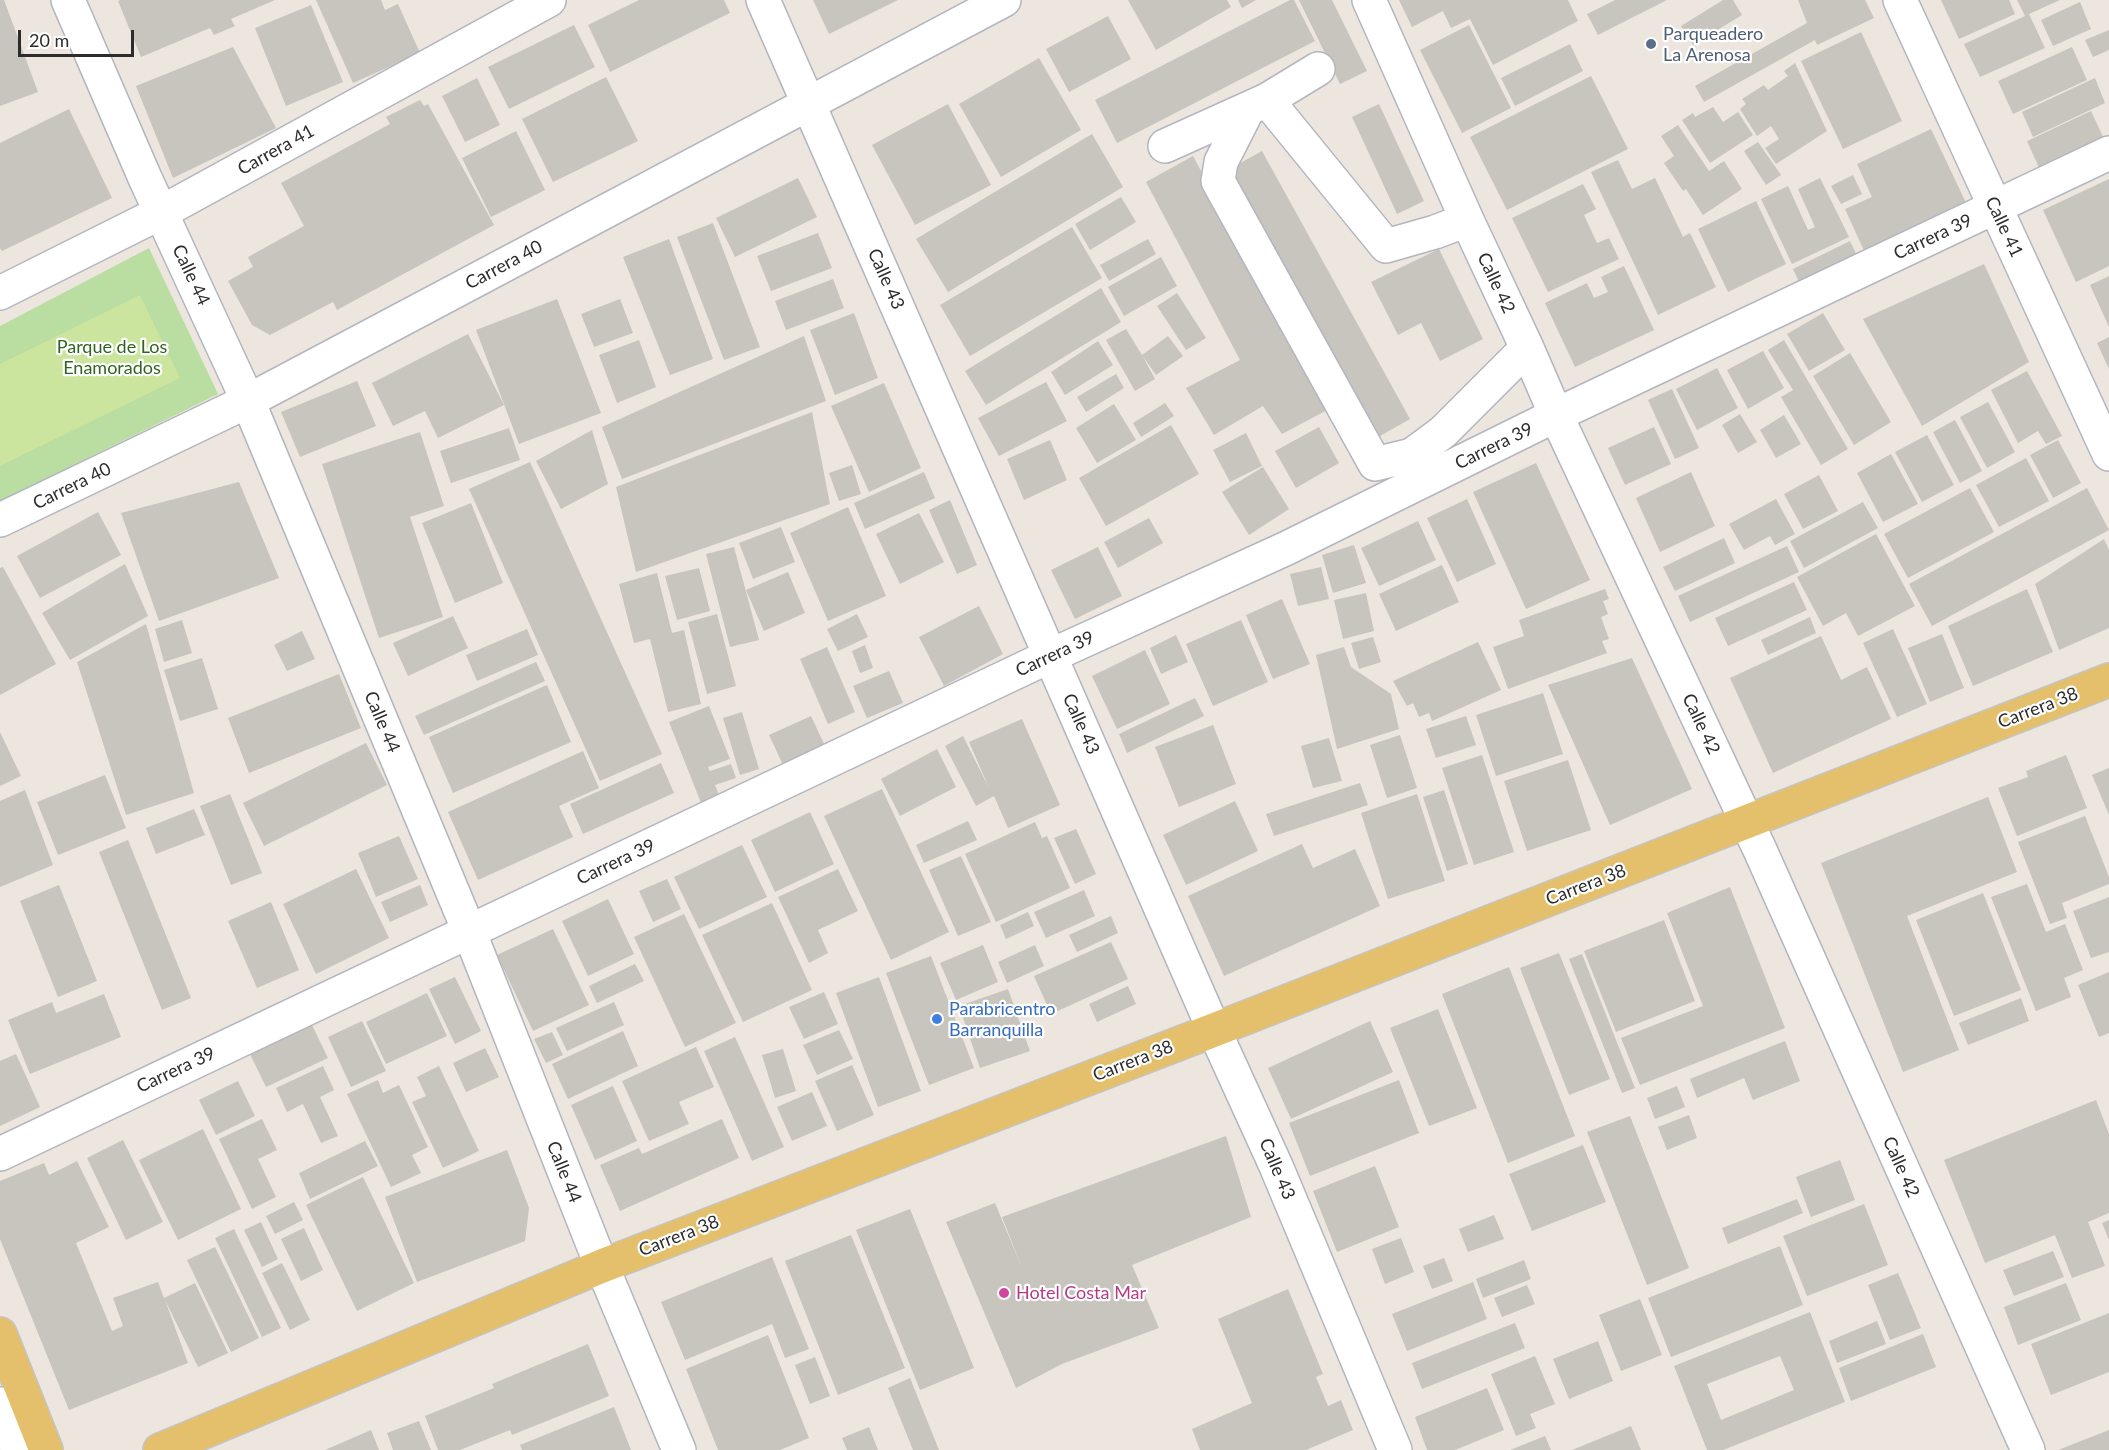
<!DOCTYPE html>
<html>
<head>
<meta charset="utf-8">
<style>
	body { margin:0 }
	#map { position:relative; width:2109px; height:1450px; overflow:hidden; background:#ece6df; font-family:Lato,sans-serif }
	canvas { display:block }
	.scale { position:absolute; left:18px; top:30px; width:116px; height:27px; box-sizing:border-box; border:3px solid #2c2c2c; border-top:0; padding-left:8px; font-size:18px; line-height:21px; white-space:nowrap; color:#2c2c2c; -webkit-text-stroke:4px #fff; paint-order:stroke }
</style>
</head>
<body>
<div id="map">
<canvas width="2109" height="1450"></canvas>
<div class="scale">20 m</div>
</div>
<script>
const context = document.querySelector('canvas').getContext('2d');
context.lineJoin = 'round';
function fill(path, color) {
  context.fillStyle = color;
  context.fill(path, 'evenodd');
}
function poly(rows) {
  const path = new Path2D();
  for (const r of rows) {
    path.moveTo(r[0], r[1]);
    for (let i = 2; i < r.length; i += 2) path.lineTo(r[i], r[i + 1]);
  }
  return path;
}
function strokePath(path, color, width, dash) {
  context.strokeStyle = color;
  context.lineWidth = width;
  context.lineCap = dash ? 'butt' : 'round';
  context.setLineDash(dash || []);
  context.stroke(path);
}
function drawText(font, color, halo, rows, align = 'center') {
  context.font = font + ' Lato,sans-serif';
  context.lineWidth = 4.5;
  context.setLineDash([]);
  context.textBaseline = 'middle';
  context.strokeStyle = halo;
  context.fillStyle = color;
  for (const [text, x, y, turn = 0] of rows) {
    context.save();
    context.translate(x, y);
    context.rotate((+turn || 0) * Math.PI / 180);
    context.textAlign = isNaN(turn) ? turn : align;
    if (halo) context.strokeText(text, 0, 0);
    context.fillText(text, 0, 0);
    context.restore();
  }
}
fill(poly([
	[149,248,218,394,0,501,0,326]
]), '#badda1');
fill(poly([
	[140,295,180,378,0,466,0,364]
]), '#cbe49e');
fill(poly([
	[0,0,4,0,38,92,0,106],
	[120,0,275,0,231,19,235,26,214,35,210,28,141,57,118,1],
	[316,0,381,0,385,10,398,4,420,53,353,83],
	[639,0,724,0,730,13,610,72,588,25],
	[813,0,898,0,829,34],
	[1128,0,1227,0,1231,7,1156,50],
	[1238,0,1256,0,1242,8],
	[1290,0,1294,0,1315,41,1117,143,1095,100],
	[1299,0,1332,0,1367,71,1340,84],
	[1399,0,1568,0,1578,21,1493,65,1470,19,1451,28,1443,11,1412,27],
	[1615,0,1667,0,1598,35,1587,14],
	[1723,0,1733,0,1742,15,1693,45,1681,26],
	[1798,0,1865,0,1874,18,1817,45,1815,40,1704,102,1695,86,1807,23],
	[1941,0,2009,0,2015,14,1959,39],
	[2017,0,2060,0,2029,14,2045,48,1980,77,1964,44,2025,16],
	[2080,2,2091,29,2053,46,2041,20],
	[311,5,343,82,286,106,255,28],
	[1108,16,1131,59,1069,92,1046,49],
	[574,25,595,67,509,109,488,67],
	[1469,25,1511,108,1462,133,1420,50],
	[2109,30,2109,50,2093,57,2085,40],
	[1861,32,1902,121,1843,149,1801,61],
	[1570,44,1583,71,1515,106,1501,78],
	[233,47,276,128,173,178,136,86],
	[2072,47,2087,80,2013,114,1998,81],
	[1039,58,1081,130,1001,177,959,104],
	[1795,63,1827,131,1776,164,1765,148,1779,139,1771,126,1757,136,1740,109,1746,104,1742,99,1764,85,1768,90,1788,76,1784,71],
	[1591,76,1628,149,1507,210,1470,137],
	[606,77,638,141,553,182,522,119],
	[477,78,500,125,465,142,442,96],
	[2095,78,2105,103,2033,137,2022,112],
	[420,100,424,106,428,104,494,225,337,310,333,302,270,335,252,325,228,281,253,267,248,257,304,226,281,183,390,124,386,117],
	[948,104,991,185,915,225,872,145],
	[1379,104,1424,201,1397,214,1352,117],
	[1713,107,1723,122,1738,112,1753,135,1710,163,1682,120,1693,113,1695,117],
	[69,109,112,198,2,251,0,248,0,143],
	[2091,111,2106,143,2041,172,2027,141],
	[1678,125,1709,171,1724,161,1742,189,1703,215,1686,189,1683,191,1664,163,1674,156,1661,136],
	[1931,129,1968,207,1866,255,1845,209,1872,197,1857,164],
	[516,131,545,190,491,217,462,158],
	[1092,134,1123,187,948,292,916,239],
	[1758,142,1781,175,1766,185,1744,151],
	[1262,151,1410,419,1373,440,1226,171],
	[1193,156,1329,409,1282,434,1263,406,1214,435,1186,388,1240,360,1146,182],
	[1618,160,1632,189,1655,178,1683,237,1690,233,1716,287,1658,315,1591,172],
	[1853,175,1862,194,1841,204,1831,186],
	[798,178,817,217,735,257,716,218],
	[1820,178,1849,237,1792,264,1761,199,1788,186,1808,230,1815,227,1798,189],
	[2109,179,2109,266,2076,282,2043,210],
	[1583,184,1596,209,1584,215,1597,243,1609,238,1619,259,1548,292,1512,218],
	[1121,197,1136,222,1090,250,1075,224],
	[1756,201,1786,264,1728,292,1698,229],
	[713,223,760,347,724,360,677,237],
	[1072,227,1102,278,970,356,940,305],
	[818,233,832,268,771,291,757,256],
	[669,239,713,359,670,375,623,257],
	[1148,239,1156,254,1109,281,1100,265],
	[1850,241,1862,266,1804,293,1793,269],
	[1439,249,1483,339,1440,361,1421,323,1398,335,1371,282],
	[1161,257,1177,286,1124,316,1108,287],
	[1984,264,2029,362,1922,426,1863,319],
	[1624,266,1654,330,1575,367,1545,303,1587,283,1594,298,1608,292,1601,277],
	[2109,276,2109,327,2090,285],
	[833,279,844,308,786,330,775,301],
	[1101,288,1121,322,986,405,965,371],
	[1177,293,1206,338,1186,350,1157,306],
	[557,299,601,413,519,444,476,330],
	[620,299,633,333,594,347,581,314],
	[854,313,878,378,835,395,810,330],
	[1823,313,1845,350,1809,371,1787,334],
	[1126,329,1142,355,1168,336,1183,356,1156,375,1142,355,1155,379,1135,391,1106,340],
	[468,334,504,405,438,438,425,411,393,426,372,383],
	[804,336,826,401,622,479,602,427],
	[2109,337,2109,369,2097,343],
	[639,340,656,387,617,403,599,355],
	[1784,340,1848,449,1821,465,1781,397,1793,390,1768,350],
	[1098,341,1113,365,1065,395,1051,372],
	[1763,351,1784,388,1748,409,1727,370],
	[1850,353,1891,422,1854,445,1813,376],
	[1717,368,1738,408,1697,430,1676,389],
	[2027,371,2062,436,2046,444,2038,431,2018,443,1991,390],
	[1116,374,1124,388,1086,412,1077,397],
	[357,381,376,426,300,457,281,412],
	[1046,382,1067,421,999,456,978,418],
	[884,383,921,468,869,492,831,406],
	[1672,389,1699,448,1675,459,1648,400],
	[1988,402,2015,452,1987,468,1960,417],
	[1165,403,1174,416,1141,437,1133,423],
	[1114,404,1136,440,1097,463,1076,428],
	[812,412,830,504,636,572,616,487],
	[1740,414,1757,442,1738,453,1722,425],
	[1784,415,1801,444,1776,458,1760,430],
	[1955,420,1982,471,1960,483,1933,432],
	[1171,425,1199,474,1106,526,1079,478],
	[1319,427,1339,463,1296,488,1275,451],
	[1654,427,1671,464,1625,485,1608,448],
	[509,428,520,460,451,483,440,451],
	[592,430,608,484,561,509,536,461],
	[420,432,444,506,410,517,443,617,379,638,322,464],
	[1246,433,1262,466,1230,482,1213,450],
	[1927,435,1954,485,1922,502,1895,452],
	[1050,440,1067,480,1024,500,1007,459],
	[2058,440,2081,483,2053,498,2030,455],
	[1891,454,1918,504,1883,522,1857,473],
	[2026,458,2049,501,1999,527,1976,485],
	[530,462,662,754,600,781,469,489],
	[1536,463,1590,580,1526,609,1473,492],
	[852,465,861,494,839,501,829,473],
	[1263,467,1289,509,1249,535,1222,492],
	[924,472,935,498,865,529,854,503],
	[1691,472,1715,526,1660,552,1636,498],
	[1819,475,1838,511,1803,529,1784,494],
	[239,482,279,578,159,621,121,513],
	[1970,488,1994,532,1908,578,1884,534],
	[2087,488,2109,530,1932,626,1909,584],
	[1467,499,1496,564,1457,582,1427,518],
	[1776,499,1795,534,1775,545,1770,536,1744,550,1729,524],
	[950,500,977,565,957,574,929,510],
	[1863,502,1878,528,1804,568,1790,541],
	[471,503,503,583,455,603,422,523],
	[848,507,886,596,828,621,790,533],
	[98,512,121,555,40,598,17,556],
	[919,513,944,562,900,584,876,534],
	[1149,518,1163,543,1118,568,1104,542],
	[1418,521,1436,560,1379,586,1361,548],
	[781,527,795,562,753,579,739,543],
	[1876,534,1915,606,1858,636,1846,613,1823,626,1797,577],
	[1724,538,1735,563,1675,591,1663,567],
	[2104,539,2109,550,2109,628,2059,650,2035,584],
	[1354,545,1366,583,1333,593,1322,555],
	[1787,546,1799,572,1690,622,1678,596],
	[734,547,759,640,730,647,706,554],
	[1098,547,1122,596,1075,619,1051,570],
	[125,564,148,616,70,660,42,613],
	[1442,565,1459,602,1396,631,1379,594],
	[3,567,56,664,0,695,0,568],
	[1321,567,1329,599,1298,606,1290,574],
	[699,568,710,611,677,620,665,576],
	[788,572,805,613,764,631,746,590],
	[657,573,672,633,684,630,701,704,668,712,650,639,634,643,619,584],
	[1794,582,1807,610,1728,646,1715,618],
	[1605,589,1609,599,1603,601,1608,614,1601,617,1609,639,1602,641,1607,653,1508,689,1493,647,1524,636,1519,620],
	[2027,589,2053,652,1973,686,1948,626],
	[1366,593,1374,631,1343,639,1334,600],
	[1282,599,1310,664,1273,679,1246,615],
	[979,606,1003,654,944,686,919,637],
	[717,614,736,686,707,694,688,622],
	[857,614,868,637,838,651,827,629],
	[453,616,468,648,408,676,393,643],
	[1810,617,1816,633,1768,655,1761,640],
	[182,620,192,653,164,662,155,629],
	[1241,620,1268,682,1213,706,1186,644],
	[146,624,194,793,126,815,77,662],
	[527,629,538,655,477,681,466,655],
	[1893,629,1927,704,1897,717,1863,643],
	[302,631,315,659,287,671,274,645],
	[1942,634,1964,688,1930,702,1908,648],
	[1176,635,1188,662,1161,674,1150,648],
	[1821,636,1841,680,1867,667,1891,719,1773,773,1730,678],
	[1373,637,1381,662,1359,669,1351,643],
	[1478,642,1501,690,1432,721,1429,713,1419,717,1413,703,1407,706,1393,681],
	[865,645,873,668,860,673,852,651],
	[827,647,855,712,828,724,800,659],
	[1344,647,1351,667,1391,694,1399,729,1337,749,1316,655],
	[1145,650,1170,704,1117,729,1092,676],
	[202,658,218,709,180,721,164,670],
	[1632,658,1692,789,1610,825,1548,685],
	[536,662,545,681,424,735,415,716],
	[889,671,903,703,867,718,853,686],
	[339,674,361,728,249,773,228,718],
	[547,685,571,742,453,793,429,737],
	[1543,693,1563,754,1496,776,1476,715],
	[1195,698,1204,716,1127,753,1119,734],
	[709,706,730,759,708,767,710,771,731,764,736,778,715,785,721,800,703,808,669,722],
	[742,712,759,769,740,775,723,718],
	[811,716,825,746,783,765,769,735],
	[1466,716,1476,745,1436,758,1426,729],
	[1022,719,1060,805,1008,828,994,796,976,806,945,746,963,736,989,788,969,742],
	[1213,725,1236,784,1179,807,1155,747],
	[0,732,21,776,0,786],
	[1400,735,1417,788,1387,798,1370,745],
	[1329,738,1342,781,1313,788,1301,746],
	[366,743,387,785,264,846,243,803],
	[937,749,956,787,900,816,881,779],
	[583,751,599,788,559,806,573,837,478,880,448,812],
	[1482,755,1514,852,1474,865,1442,768],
	[2066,755,2087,808,2017,836,1998,788,2028,777,2026,771],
	[1568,760,1591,830,1527,851,1504,781],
	[661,763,674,793,583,834,570,804],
	[2109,768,2109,815,2092,775],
	[105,775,126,828,58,855,37,802],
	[1360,783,1368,805,1274,836,1266,814],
	[882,789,949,932,891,960,824,816],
	[25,790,53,865,0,887,0,801],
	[1444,790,1468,864,1447,871,1423,797],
	[230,794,262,873,231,885,200,806],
	[1417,794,1445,881,1388,899,1361,813],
	[1988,797,2017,872,1907,916,1959,1050,1903,1072,1821,863],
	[1235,801,1258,851,1186,885,1163,835],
	[194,809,205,835,156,854,146,828],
	[810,812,834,864,775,892,751,840],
	[2085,816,2109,877,2109,884,2062,903,2067,918,2050,924,2018,842],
	[968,821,977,840,924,863,916,845],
	[1035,822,1042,838,1047,836,1070,888,996,922,965,854],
	[1076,829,1096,874,1075,884,1054,838],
	[399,836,418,879,376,897,358,853],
	[128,840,191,998,162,1010,99,852],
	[1302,844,1313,868,1355,849,1380,906,1224,976,1188,896],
	[742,845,767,897,699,929,674,877],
	[961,856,991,922,958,936,929,870],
	[356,869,389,938,316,974,283,904],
	[838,869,858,911,818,930,828,953,809,963,778,897],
	[667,879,681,909,653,922,639,891],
	[2027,884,2046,932,2065,924,2083,970,2064,978,2071,997,2036,1011,1991,897],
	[59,885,97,981,58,997,20,901],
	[420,885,428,905,390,922,381,902],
	[1730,887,1785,1028,1640,1085,1621,1038,1703,1006,1667,913],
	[1084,890,1095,916,1046,938,1034,912],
	[1983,893,2021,990,1954,1016,1916,920],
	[2109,897,2109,952,2091,958,2073,911],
	[608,899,634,954,588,976,562,921],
	[271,902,299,970,257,988,228,921],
	[772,903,812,990,743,1022,702,935],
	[1028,912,1034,926,1006,939,1000,925],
	[684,914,736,1023,685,1047,634,937],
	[1111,916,1118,933,1077,952,1069,935],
	[1664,920,1695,1001,1616,1032,1584,951],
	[553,929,589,1005,533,1031,497,955],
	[1111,942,1128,979,1051,1014,1034,976],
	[983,945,998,982,956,1000,940,963],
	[1035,945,1044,966,1007,983,998,962],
	[1559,953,1610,1079,1569,1095,1520,968],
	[1582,954,1635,1088,1622,1093,1569,959],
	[931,956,974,1068,929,1085,886,973],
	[635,964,644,981,597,1003,589,986],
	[1509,967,1575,1136,1508,1163,1442,994],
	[2109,972,2109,1033,2099,1037,2078,985],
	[455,977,481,1031,455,1044,429,989],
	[879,977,921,1091,878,1107,836,993],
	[1128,986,1136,1004,1097,1022,1089,1004],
	[1008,989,1030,1051,980,1068,959,1006],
	[824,992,838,1024,804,1039,789,1007],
	[427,993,447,1036,386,1064,366,1022],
	[104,994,121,1037,30,1074,8,1020,52,1002,56,1013],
	[2021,998,2029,1021,1968,1045,1959,1023],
	[614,1002,624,1025,567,1051,556,1028],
	[1438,1009,1477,1108,1429,1126,1390,1028],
	[362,1021,386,1071,351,1087,328,1037],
	[1370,1021,1393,1072,1291,1119,1268,1068],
	[311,1023,328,1058,266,1087,249,1052],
	[839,1030,853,1059,817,1075,803,1045],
	[623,1031,638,1066,568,1099,552,1064],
	[552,1032,563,1055,546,1063,534,1039],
	[735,1037,784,1147,752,1161,704,1051],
	[1785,1041,1800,1081,1753,1100,1744,1078,1697,1098,1690,1079],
	[696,1047,714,1087,679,1102,689,1124,649,1141,622,1081],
	[485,1048,499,1077,466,1092,453,1063],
	[783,1049,796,1091,775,1098,762,1055],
	[16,1054,40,1107,0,1126,0,1061],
	[852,1065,874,1115,837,1131,815,1081],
	[323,1066,334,1090,320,1097,338,1136,321,1143,303,1104,287,1112,276,1088],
	[439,1066,479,1151,443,1168,412,1102,426,1096,417,1077],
	[378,1080,383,1093,399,1085,428,1147,412,1155,421,1173,391,1187,347,1094],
	[1399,1080,1419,1133,1310,1176,1289,1123],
	[238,1081,255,1116,216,1135,199,1100],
	[613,1086,637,1141,595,1160,571,1105],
	[1677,1086,1685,1107,1655,1119,1647,1098],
	[812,1092,827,1126,792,1141,777,1107],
	[2096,1100,2109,1134,2109,1213,2088,1222,2105,1266,2072,1278,2055,1235,1985,1263,1944,1160],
	[1689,1115,1697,1138,1667,1150,1658,1127],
	[1630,1116,1689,1268,1647,1285,1587,1132],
	[262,1119,277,1150,258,1159,276,1197,252,1209,219,1139],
	[722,1119,739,1158,620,1211,600,1165,639,1148,642,1154],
	[203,1129,241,1209,178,1240,139,1160],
	[1226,1136,1251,1217,1132,1265,1159,1328,1062,1364,1016,1388,946,1222,995,1203,1022,1268,1002,1217],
	[123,1140,163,1222,126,1240,87,1158],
	[365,1141,378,1166,310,1199,299,1173],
	[1583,1145,1606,1202,1532,1231,1509,1174],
	[507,1150,529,1208,525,1241,417,1282,385,1197],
	[1840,1160,1855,1200,1811,1217,1796,1177],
	[77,1161,109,1227,76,1243,112,1331,123,1326,113,1298,158,1282,164,1298,195,1283,228,1353,198,1367,165,1300,188,1363,69,1410,0,1239,0,1181,44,1163,49,1175],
	[1375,1166,1399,1227,1337,1252,1313,1191],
	[363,1177,414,1283,357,1311,306,1205],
	[1797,1199,1803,1213,1728,1244,1722,1228],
	[294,1202,303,1220,275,1234,266,1216],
	[1864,1204,1888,1265,1807,1296,1783,1236],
	[910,1209,974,1368,920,1390,856,1230],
	[1494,1215,1504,1239,1468,1252,1459,1229],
	[2109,1220,2109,1240,2102,1223],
	[261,1222,278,1259,262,1267,244,1230],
	[304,1228,323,1270,301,1281,281,1239],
	[234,1229,281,1328,262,1337,215,1238],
	[851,1235,905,1368,838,1395,785,1261],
	[1401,1238,1414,1272,1385,1284,1372,1249],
	[1780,1246,1803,1305,1671,1357,1648,1298],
	[215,1247,259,1338,231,1352,187,1260],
	[2053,1251,2064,1277,2014,1296,2003,1270],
	[772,1257,809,1349,785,1358,772,1324,685,1360,661,1302],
	[1444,1258,1453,1281,1432,1289,1423,1266],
	[1524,1260,1531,1279,1483,1298,1476,1279],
	[282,1263,310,1320,290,1330,262,1273],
	[1898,1273,1921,1328,1890,1340,1868,1285],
	[1473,1282,1487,1319,1407,1351,1392,1314],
	[2066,1283,2081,1320,2018,1345,2004,1307],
	[1527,1285,1535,1304,1502,1317,1494,1298],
	[1288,1289,1323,1374,1316,1377,1328,1406,1341,1400,1353,1430,1306,1450,1200,1450,1192,1429,1252,1403,1218,1319],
	[1640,1299,1662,1355,1621,1371,1599,1315],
	[1810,1312,1845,1402,1723,1450,1707,1450,1674,1366],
	[1780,1356,1794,1390,1721,1420,1707,1384],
	[2109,1313,2109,1372,2051,1395,2031,1344],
	[1877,1321,1886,1344,1837,1363,1829,1341],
	[1515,1323,1525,1348,1422,1389,1412,1363],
	[1923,1334,1936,1367,1851,1401,1839,1368],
	[768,1335,809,1438,780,1450,718,1450,686,1369],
	[1598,1341,1613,1381,1569,1399,1553,1359],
	[588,1344,609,1396,512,1435,510,1430,460,1450,438,1450,425,1416,494,1388,492,1384],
	[1535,1356,1555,1404,1530,1414,1536,1428,1516,1436,1491,1374],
	[815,1357,830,1396,810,1404,795,1365],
	[910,1378,939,1450,913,1450,888,1388],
	[1487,1388,1504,1430,1455,1450,1427,1450,1415,1417],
	[614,1407,631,1450,522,1450,520,1445],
	[419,1421,431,1450,393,1450,387,1433],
	[1631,1426,1641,1450,1572,1450],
	[869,1427,878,1450,847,1450,842,1438],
	[371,1430,379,1450,325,1450],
	[2109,1430,2109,1450,2058,1450],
	[1545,1436,1551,1450,1510,1450]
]), '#c8c4be');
const minor = poly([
	[68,0,145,178,248,401,469,931,594,1247,679,1450],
	[763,0,1214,1030,1276,1166,1395,1450],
	[1369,0,1467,220,1527,348,1556,415,1760,850,2028,1450],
	[1900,0,2109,454],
	[1267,100,1318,69],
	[1248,109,1221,162,1218,181,1375,464,1412,455,1443,432,1527,348],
	[1165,146,1267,100,1386,246,1435,232,1467,220],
	[0,293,162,212,549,0],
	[0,520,248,401,1004,0],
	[0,1154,1050,656,1287,548,1556,415,2109,153],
	[0,1404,18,1450]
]);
const major = poly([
	[0,1334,46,1450],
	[160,1450,602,1266,1214,1030,2109,680]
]);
strokePath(minor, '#b3b6be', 36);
strokePath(major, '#c4c4c4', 36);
strokePath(minor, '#fff', 33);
strokePath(major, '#e5c06c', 33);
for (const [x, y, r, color] of [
	[1651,44,6,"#5c6f8a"],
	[937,1019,6,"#3f7fe0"],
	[1004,1293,6,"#d1479c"]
]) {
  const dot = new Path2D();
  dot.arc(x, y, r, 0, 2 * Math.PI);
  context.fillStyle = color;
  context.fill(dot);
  strokePath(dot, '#fff', 2);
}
drawText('18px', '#4e5e75', '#fff', [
	["Parqueadero",1663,34],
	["La Arenosa",1663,55]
], 'left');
drawText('18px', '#2c2c2c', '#fff', [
	["Carrera 41",276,150,-29],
	["Calle 41",2004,227,65],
	["Carrera 39",1933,237,-25],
	["Carrera 40",504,265,-28],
	["Calle 44",191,275,65],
	["Calle 43",886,279,66],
	["Calle 42",1496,283,65],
	["Carrera 39",1494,446,-26],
	["Carrera 40",72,486,-26],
	["Carrera 39",1055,654,-25],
	["Carrera 38",2038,708,-21],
	["Calle 44",382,722,67],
	["Calle 43",1081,724,66],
	["Calle 42",1701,724,65],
	["Carrera 39",616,862,-25],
	["Carrera 38",1586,885,-21],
	["Carrera 38",1133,1061,-21],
	["Carrera 39",176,1070,-25],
	["Calle 42",1901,1167,66],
	["Calle 43",1277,1169,67],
	["Calle 44",564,1172,68],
	["Carrera 38",679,1236,-21]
]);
drawText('18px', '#336321', '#fff', [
	["Parque de Los",112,347],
	["Enamorados",112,368]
]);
drawText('18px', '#366cbe', '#fff', [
	["Parabricentro",949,1009],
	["Barranquilla",949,1030]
], 'left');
drawText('18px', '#b23c85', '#fff', [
	["Hotel Costa Mar",1016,1293]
], 'left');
</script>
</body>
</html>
